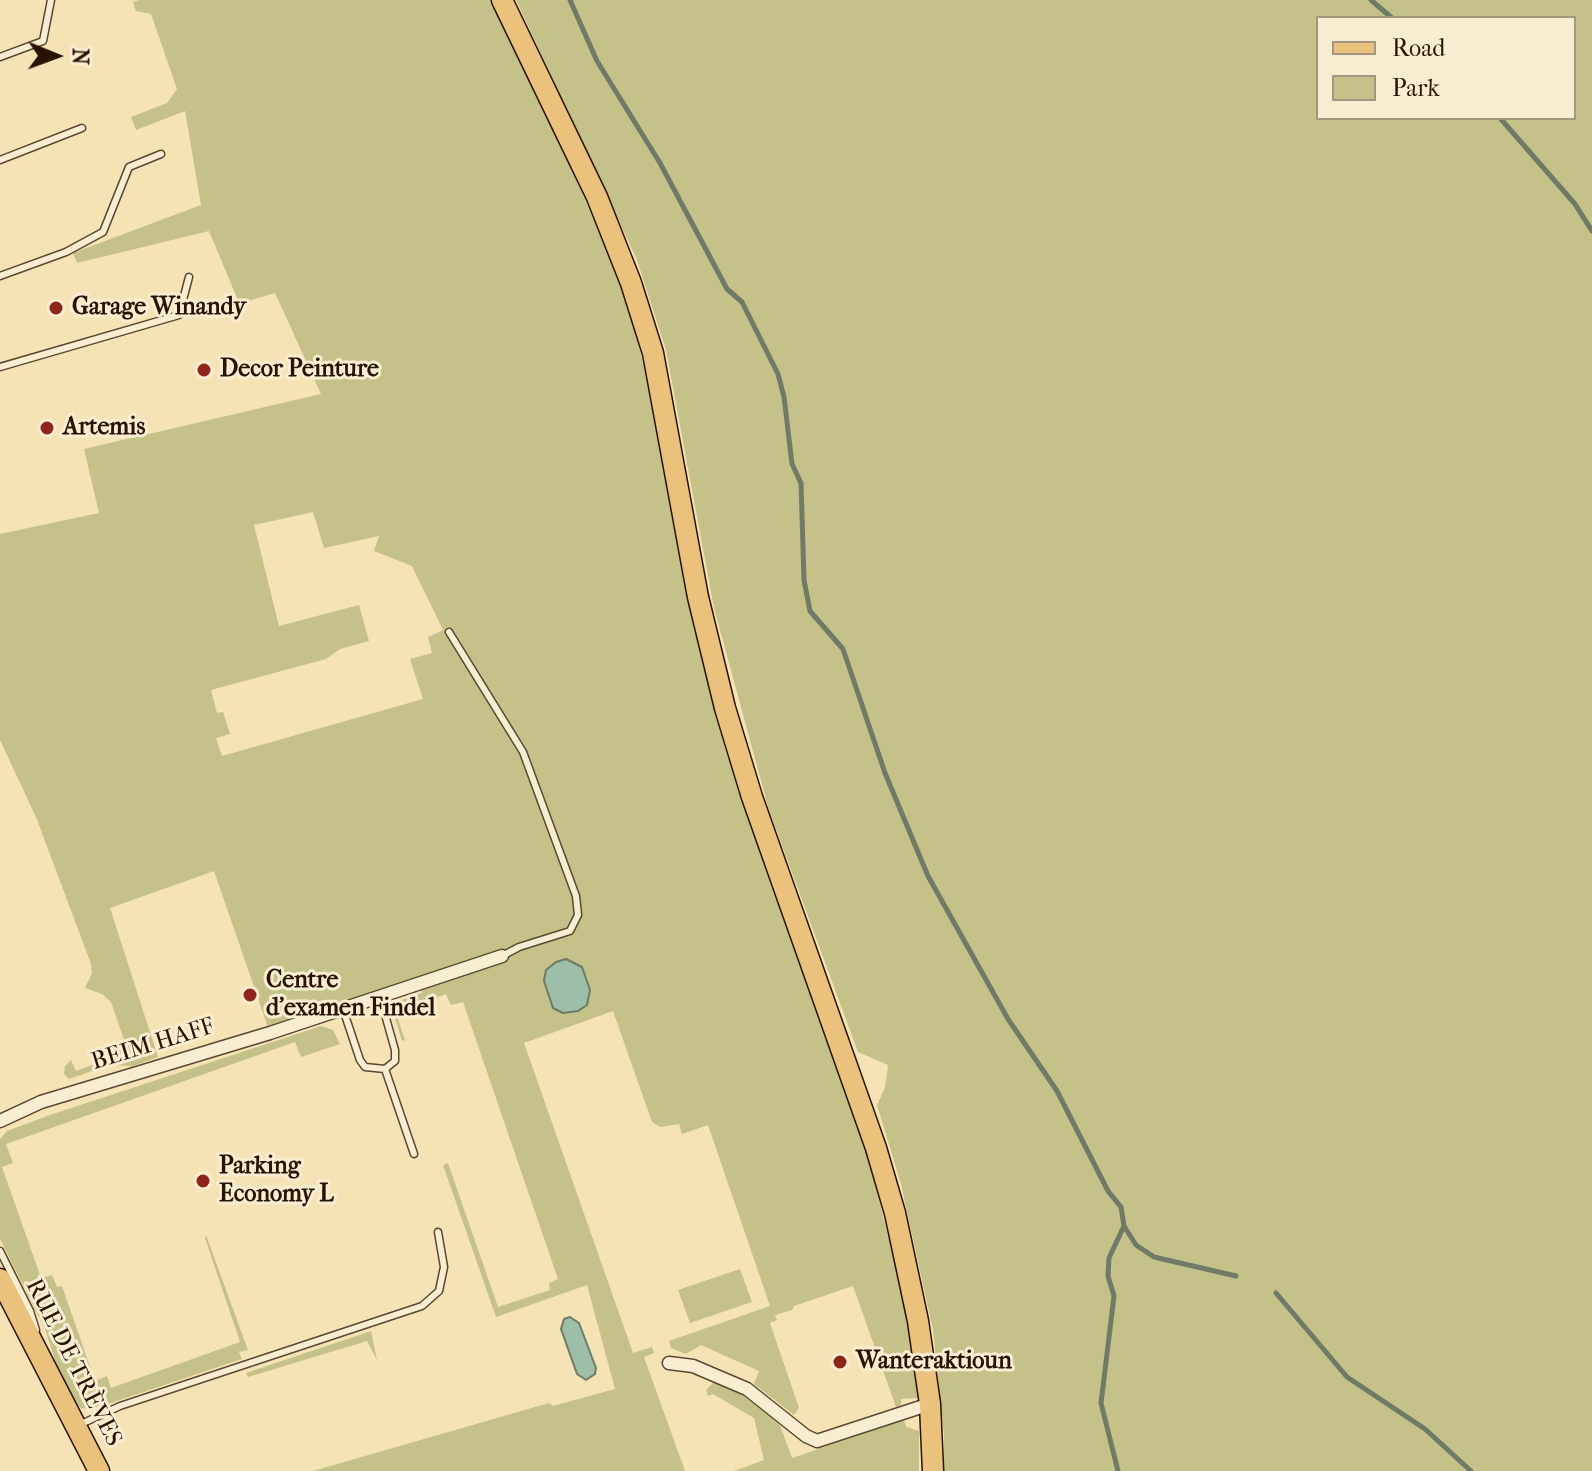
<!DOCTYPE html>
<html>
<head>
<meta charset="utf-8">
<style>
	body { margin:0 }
	#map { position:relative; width:1592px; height:1471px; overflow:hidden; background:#f5e3b6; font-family:"IM FELL French Canon",serif }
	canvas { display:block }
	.legend { position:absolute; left:1316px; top:16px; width:260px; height:104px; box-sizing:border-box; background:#f8edd0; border:2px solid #a5967f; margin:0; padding:10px 14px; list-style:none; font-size:24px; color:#291305 }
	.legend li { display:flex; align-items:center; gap:16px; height:40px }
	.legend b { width:40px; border:2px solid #a5967f }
	.north { position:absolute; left:16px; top:16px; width:80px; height:80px; -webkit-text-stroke:6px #f8edd0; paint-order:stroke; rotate:91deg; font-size:22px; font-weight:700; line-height:32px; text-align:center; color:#291305 }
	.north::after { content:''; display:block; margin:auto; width:28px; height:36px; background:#291305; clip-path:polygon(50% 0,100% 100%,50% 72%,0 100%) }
</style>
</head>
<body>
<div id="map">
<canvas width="1592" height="1471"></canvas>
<ul class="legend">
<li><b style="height:10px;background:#eac27b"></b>Road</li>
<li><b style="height:22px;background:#c4c189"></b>Park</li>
</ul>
<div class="north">N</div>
</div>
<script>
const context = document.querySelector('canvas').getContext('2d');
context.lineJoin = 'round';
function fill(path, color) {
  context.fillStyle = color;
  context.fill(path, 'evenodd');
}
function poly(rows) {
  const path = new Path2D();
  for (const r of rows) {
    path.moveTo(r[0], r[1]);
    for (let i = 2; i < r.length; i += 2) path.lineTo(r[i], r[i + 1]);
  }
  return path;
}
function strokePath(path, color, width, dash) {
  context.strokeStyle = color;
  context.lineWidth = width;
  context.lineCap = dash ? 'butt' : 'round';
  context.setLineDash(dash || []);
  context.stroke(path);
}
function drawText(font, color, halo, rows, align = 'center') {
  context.font = font + ' "IM FELL French Canon",serif';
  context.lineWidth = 6;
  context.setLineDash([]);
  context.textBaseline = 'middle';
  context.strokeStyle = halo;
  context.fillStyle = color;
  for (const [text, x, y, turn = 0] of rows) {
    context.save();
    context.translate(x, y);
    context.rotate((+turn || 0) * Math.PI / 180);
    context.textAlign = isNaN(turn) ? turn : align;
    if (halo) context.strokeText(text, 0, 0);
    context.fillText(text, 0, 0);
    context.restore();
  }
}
fill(poly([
	[139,0,493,0,605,243,629,309,654,406,693,625,752,825,867,1152,909,1320,918,1398,901,1399,901,1405,896,1407,853,1286,794,1306,792,1310,775,1315,777,1320,770,1323,799,1408,794,1415,754,1384,759,1371,701,1345,686,1354,671,1348,669,1341,770,1306,708,1125,682,1134,679,1124,660,1127,652,1122,613,1011,524,1043,633,1353,652,1347,654,1353,644,1357,685,1471,313,1471,549,1403,553,1406,615,1389,587,1285,496,1317,443,1165,448,1163,498,1307,550,1290,549,1283,558,1279,463,1002,451,1005,446,994,396,1013,405,1040,402,1041,391,1004,422,993,419,984,270,1033,214,871,110,908,158,1057,133,1066,109,1065,69,1079,64,1074,65,1066,71,1060,76,1071,117,1056,113,1044,124,1040,111,1002,102,994,85,988,92,973,91,964,36,817,0,740,0,534,99,513,84,449,321,394,275,293,192,318,237,298,209,231,77,263,73,253,201,205,185,111,136,130,131,117,167,103,177,89,151,14,136,11,133,2],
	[313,512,324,548,379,536,374,551,412,566,443,630,428,637,432,653,410,659,423,699,222,756,216,738,230,734,223,712,217,713,211,690,326,659,340,649,369,641,359,605,279,626,254,525],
	[516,0,1592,0,1592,1471,944,1471,944,1435,933,1330,901,1184,877,1105,885,1088,888,1065,858,1052,769,810,714,608,666,350,637,260],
	[1318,18,1574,18,1574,118,1318,118],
	[321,1026,333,1030,340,1044,301,1057,295,1042,6,1144,13,1163,2,1167,41,1278,52,1275,57,1287,62,1286,95,1381,107,1376,111,1388,240,1342,205,1238,206,1235,248,1350,239,1352,242,1359,111,1403,89,1409,81,1408,73,1401,57,1366,45,1329,0,1239,0,1139,7,1131,50,1115],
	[740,1269,752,1302,690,1323,678,1290],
	[371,1331,377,1360,367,1341,248,1377,246,1373],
	[714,1382,740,1393,780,1425,792,1458,904,1420,906,1427,919,1431,919,1471,734,1471,764,1460,754,1418,713,1394,708,1396,706,1390]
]), '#c4c189');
const water = poly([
	[566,959,582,967,590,990,587,1005,578,1011,563,1013,553,1008,544,981,546,970,556,962,566,959],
	[570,1317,579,1323,596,1368,595,1374,586,1380,577,1374,561,1329,564,1319,570,1317]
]);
fill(water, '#9dbfa9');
strokePath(water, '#6f7a67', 2);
strokePath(poly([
	[570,0,597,61,660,163,727,289,742,302,778,374,784,397,792,464,801,483,804,580,810,611,843,649,885,773,928,876,1008,1019,1057,1091,1108,1191,1121,1207,1124,1226,1136,1245,1154,1257,1236,1276],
	[1371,0,1392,18],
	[1500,118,1575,204,1592,231],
	[1276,1293,1347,1377,1425,1429,1471,1471],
	[1118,1471,1101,1403,1114,1296,1108,1276,1109,1258,1124,1226]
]), '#6f7a67', 5);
const lane = poly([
	[0,57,43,41,51,0],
	[0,160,82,128],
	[0,276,66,252,103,232,129,167,161,154],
	[0,367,179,315,189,277],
	[449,632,523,752,576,896,578,915,570,931,519,947,502,956],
	[343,1009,360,1060,365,1067,385,1069,395,1061,395,1050,380,997],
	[385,1069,414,1154],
	[0,1251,30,1311,36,1330],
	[79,1425,120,1406,422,1306,439,1291,444,1267,438,1232]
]);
const street = poly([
	[0,1121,41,1102,270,1033,502,956],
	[669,1363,693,1366,747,1389,806,1436,817,1441,930,1404]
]);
const primary = poly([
	[502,0,597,197,631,283,653,353,698,597,725,708,752,797,876,1148,895,1213,918,1321,930,1404,933,1471],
	[0,1279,99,1471]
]);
strokePath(lane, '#5c4731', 9);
strokePath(street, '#5c4731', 15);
strokePath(primary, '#291305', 23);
strokePath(lane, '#f8edd0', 6);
strokePath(street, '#f8edd0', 12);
strokePath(primary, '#eac27b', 20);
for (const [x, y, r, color] of [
	[56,308,8,"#8f2418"],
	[204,370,8,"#8f2418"],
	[47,428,8,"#8f2418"],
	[250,995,8,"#8f2418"],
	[203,1181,8,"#8f2418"],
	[840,1362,8,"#8f2418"]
]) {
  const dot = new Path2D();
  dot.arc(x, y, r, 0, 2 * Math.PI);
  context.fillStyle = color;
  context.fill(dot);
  strokePath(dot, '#f8edd0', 3);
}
drawText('bold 24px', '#291305', '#f8edd0', [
	["Garage Winandy",72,308],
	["Decor Peinture",220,370],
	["Artemis",63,428],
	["Centre",266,981],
	["d'examen Findel",266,1009],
	["Parking",219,1167],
	["Economy L",219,1195],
	["Wanteraktioun",856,1362]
], 'left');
drawText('24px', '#291305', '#f8edd0', [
	["BEIM HAFF",153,1045,-17],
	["RUE DE TRÈVES",73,1363,63]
]);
</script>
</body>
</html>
